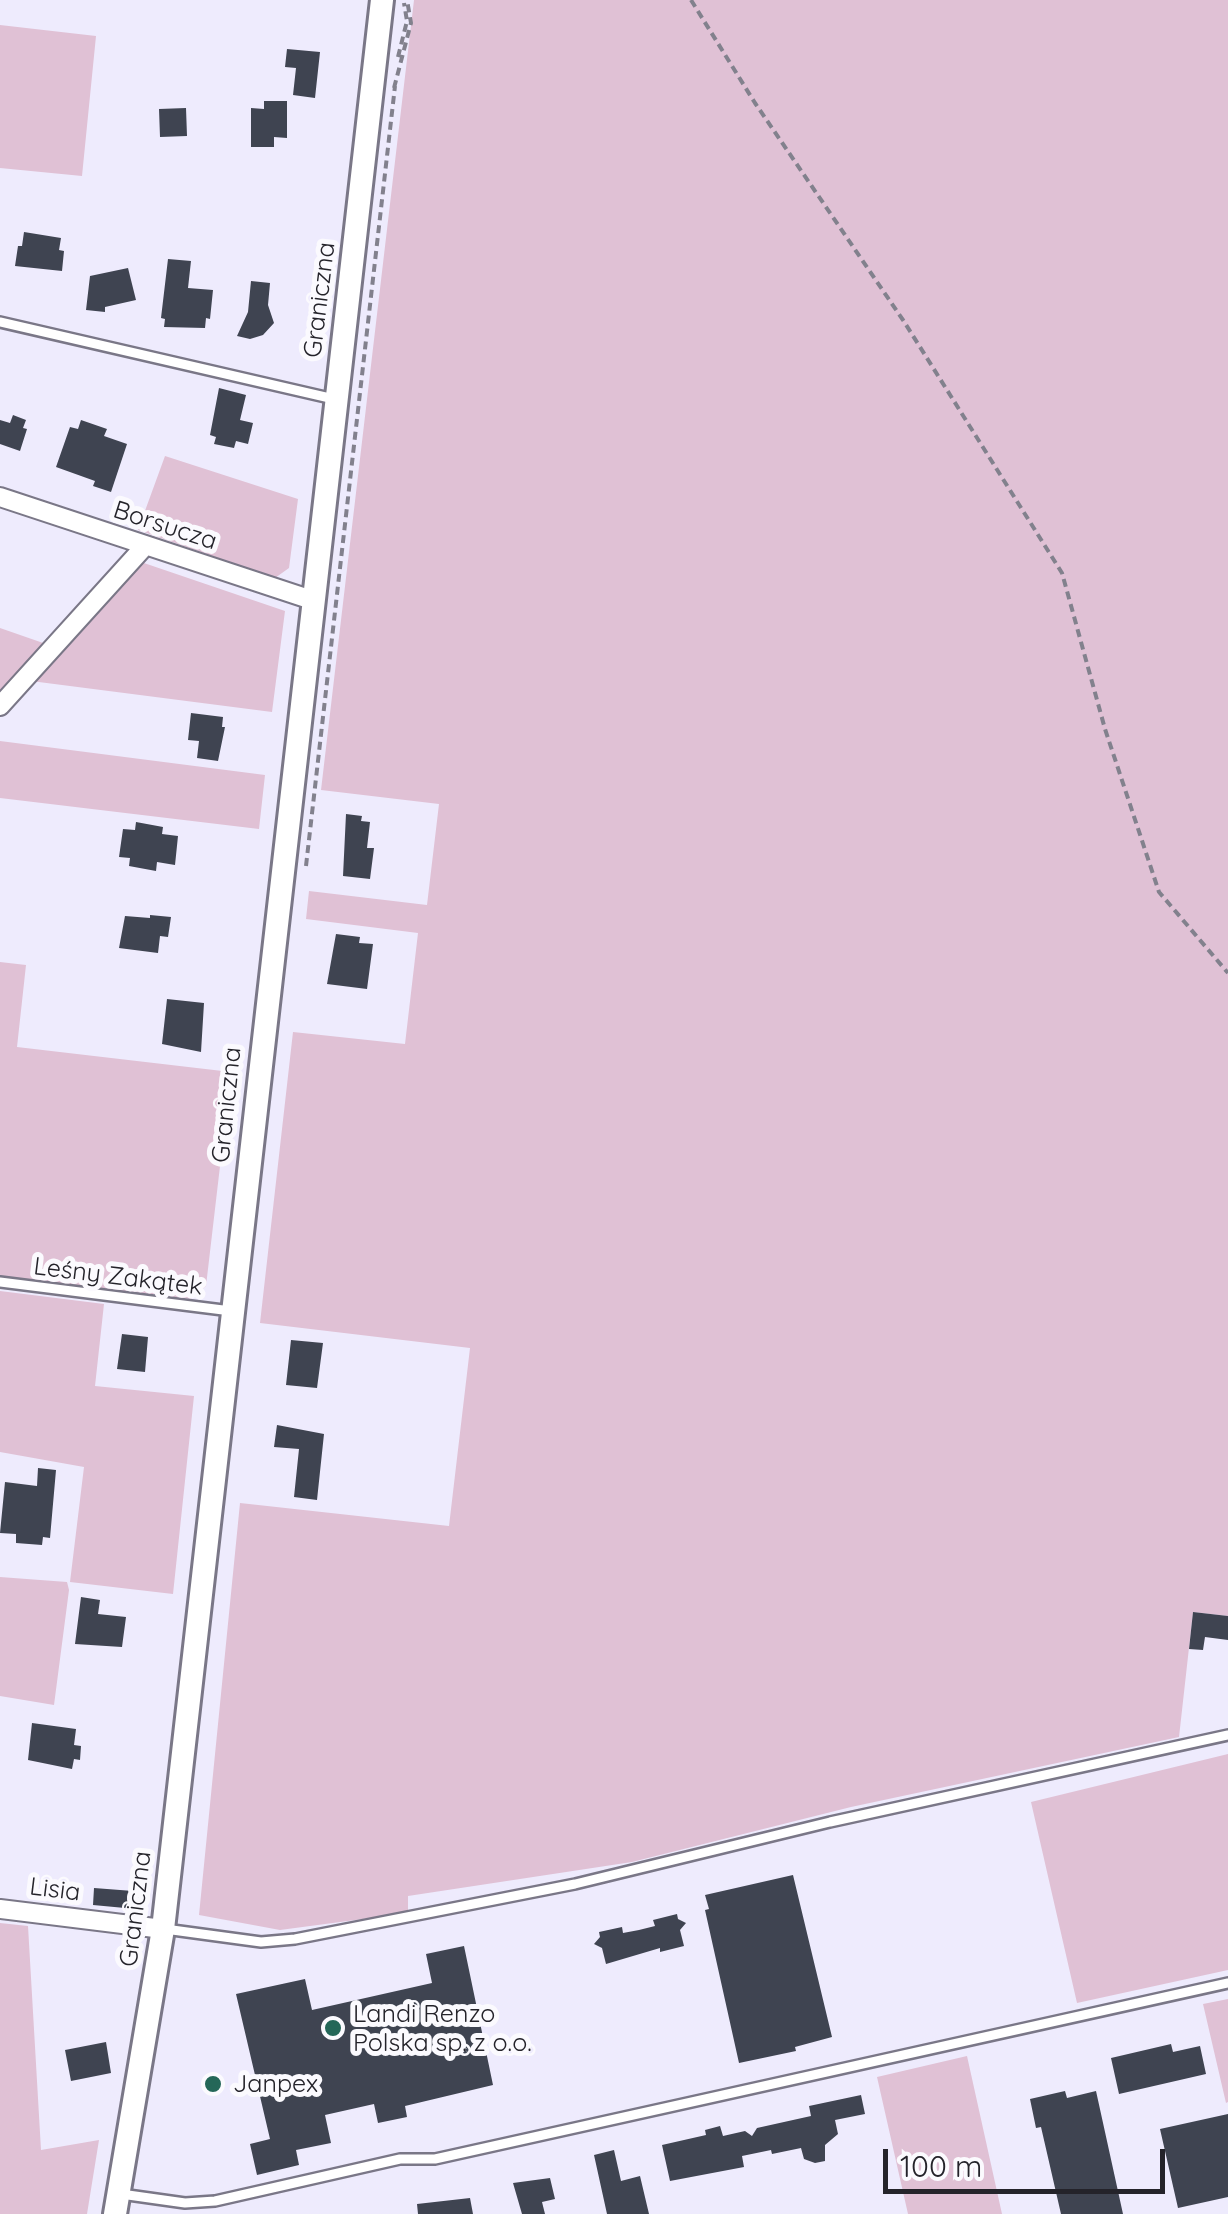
<!DOCTYPE html>
<html>
<head>
<meta charset="utf-8">
<style>
	body { margin:0 }
	#map { position:relative; width:1228px; height:2214px; overflow:hidden; background:#eeebfd; font-family:Quicksand,sans-serif }
	canvas { display:block }
	.scale { position:absolute; left:883px; top:2149px; width:282px; height:45px; box-sizing:border-box; border:5px solid #24232a; border-top:0; padding-left:12px; font-size:30px; line-height:35px; white-space:nowrap; color:#24232a; -webkit-text-stroke:8px #fbfafe; paint-order:stroke }
</style>
</head>
<body>
<div id="map">
<canvas width="1228" height="2214"></canvas>
<div class="scale">100 m</div>
</div>
<script>
const context = document.querySelector('canvas').getContext('2d');
context.lineJoin = 'round';
function fill(path, color) {
  context.fillStyle = color;
  context.fill(path, 'evenodd');
}
function poly(rows) {
  const path = new Path2D();
  for (const r of rows) {
    path.moveTo(r[0], r[1]);
    for (let i = 2; i < r.length; i += 2) path.lineTo(r[i], r[i + 1]);
  }
  return path;
}
function strokePath(path, color, width, dash) {
  context.strokeStyle = color;
  context.lineWidth = width;
  context.lineCap = dash ? 'butt' : 'round';
  context.setLineDash(dash || []);
  context.stroke(path);
}
function drawText(font, color, halo, rows, align = 'center') {
  context.font = font + ' Quicksand,sans-serif';
  context.lineWidth = 10;
  context.setLineDash([]);
  context.textBaseline = 'middle';
  context.strokeStyle = halo;
  context.fillStyle = color;
  for (const [text, x, y, turn = 0] of rows) {
    context.save();
    context.translate(x, y);
    context.rotate((+turn || 0) * Math.PI / 180);
    context.textAlign = isNaN(turn) ? turn : align;
    if (halo) context.strokeText(text, 0, 0);
    context.fillText(text, 0, 0);
    context.restore();
  }
}
fill(poly([
	[414,0,1228,0,1228,1616,1193,1612,1179,1737,851,1807,632,1862,408,1896,408,1913,280,1930,199,1915,240,1503,449,1526,470,1348,260,1323,293,1032,405,1044,418,933,306,919,309,891,427,905,439,804,321,790],
	[0,25,96,36,82,176,0,168],
	[165,456,298,499,289,568,275,578,138,530],
	[141,562,285,611,272,712,31,681],
	[0,628,46,644,0,693],
	[0,741,265,775,259,829,0,798],
	[0,962,26,965,17,1047,231,1072,206,1286,191,1299,0,1276],
	[0,1291,104,1304,95,1386,194,1396,173,1594,70,1582,84,1467,0,1452],
	[0,1577,67,1582,69,1590,54,1705,0,1696],
	[1228,1754,1228,1970,1077,2003,1031,1802],
	[0,1923,28,1926,41,2150,99,2140,87,2214,0,2214],
	[1228,1999,1228,2102,1226,2103,1203,2004],
	[967,2056,1002,2214,908,2214,877,2077]
]), '#e0c1d5');
fill(poly([
	[287,49,320,52,315,98,293,95,296,68,285,67],
	[264,101,287,101,287,138,274,137,274,147,251,147,251,108,264,109],
	[186,108,187,136,160,137,159,109],
	[24,232,61,238,59,250,64,251,62,271,15,266,18,246,22,246],
	[168,259,191,261,188,288,213,290,210,319,206,318,205,328,164,327,165,319,161,318],
	[128,268,136,300,105,307,105,312,86,310,90,276],
	[251,281,270,283,268,305,274,323,263,335,250,339,237,336,248,312],
	[219,388,246,395,240,420,253,423,248,444,236,441,234,448,214,444,216,437,210,435],
	[13,415,26,420,23,428,27,429,20,451,0,444,0,420,10,423],
	[81,420,107,429,104,436,127,444,111,492,93,486,95,481,56,467,70,427,78,429],
	[191,713,223,717,222,727,225,727,218,761,197,758,199,741,188,740],
	[346,814,362,816,361,821,370,822,367,848,374,848,370,879,343,876],
	[136,822,163,827,162,834,178,836,175,865,157,862,156,871,129,866,130,858,119,857,123,829,135,830],
	[150,915,171,917,168,937,160,936,158,953,119,948,125,916,150,918],
	[336,934,360,937,359,943,373,944,367,989,327,984],
	[167,999,204,1003,201,1052,162,1044],
	[122,1334,148,1337,145,1372,117,1369],
	[291,1340,323,1343,317,1388,286,1385],
	[277,1425,324,1434,317,1500,294,1497,299,1449,274,1447],
	[38,1468,56,1470,50,1538,43,1537,42,1545,16,1543,16,1534,0,1533,5,1482,37,1486],
	[81,1597,100,1600,98,1614,126,1617,122,1647,75,1644],
	[1193,1612,1228,1616,1228,1640,1205,1637,1203,1650,1189,1649],
	[32,1723,76,1729,74,1745,81,1746,80,1760,74,1759,72,1769,28,1760],
	[793,1875,832,2037,795,2047,796,2051,739,2063,705,1910,709,1909,705,1895],
	[94,1888,146,1892,125,1908,93,1905],
	[677,1914,678,1919,686,1923,680,1930,684,1946,660,1952,660,1948,606,1964,602,1948,594,1944,600,1937,599,1932,622,1927,623,1933,639,1930,655,1926,653,1920],
	[464,1946,493,2085,405,2106,407,2117,378,2123,374,2104,325,2115,331,2143,296,2150,299,2165,257,2175,250,2144,270,2139,236,1994,305,1979,312,2010,432,1983,426,1954],
	[106,2042,111,2073,71,2081,65,2050],
	[1171,2044,1173,2052,1200,2046,1206,2074,1119,2094,1111,2058],
	[1065,2091,1067,2098,1096,2091,1123,2214,1061,2214,1041,2127,1036,2128,1030,2099],
	[861,2095,865,2114,835,2120,838,2134,825,2145,825,2161,815,2163,804,2159,801,2148,772,2154,771,2150,742,2156,744,2167,670,2181,662,2145,706,2135,705,2130,720,2126,723,2136,745,2131,752,2136,757,2128,811,2116,809,2106],
	[1228,2114,1228,2197,1178,2208,1160,2129],
	[614,2150,621,2181,640,2176,649,2214,607,2214,594,2155],
	[550,2178,555,2199,542,2202,545,2214,522,2214,513,2183],
	[470,2198,473,2214,418,2214,417,2204]
]), '#3f4451');
const service = poly([
	[0,322,334,399],
	[0,1282,231,1311],
	[165,1929,261,1942,295,1939,575,1884,830,1822,1228,1735],
	[121,2194,185,2203,215,2201,400,2159,435,2159,1228,1983]
]);
const minor = poly([
	[0,497,315,601],
	[0,706,144,547],
	[0,1909,163,1929]
]);
const tertiary = poly([
	[115,2214,163,1929,382,0]
]);
strokePath(service, '#7a7787', 14);
strokePath(minor, '#7a7787', 22);
strokePath(tertiary, '#7a7787', 28);
strokePath(poly([
	[691,0,755,103,903,320,1062,573,1105,729,1159,892,1228,973],
	[398,57,407,21,404,3],
	[394,88,411,23,407,0],
	[306,866,395,86]
]), '#82818d', 4, [8, 5]);
strokePath(service, '#fff', 9);
strokePath(minor, '#fff', 18);
strokePath(tertiary, '#fff', 22);
for (const [x, y, r, color] of [
	[333,2028,10,"#246758"],
	[213,2084,10,"#246758"]
]) {
  const dot = new Path2D();
  dot.arc(x, y, r, 0, 2 * Math.PI);
  context.fillStyle = color;
  context.fill(dot);
  strokePath(dot, '#fbfafe', 4);
}
drawText('25px', '#24232a', '#fbfafe', [
	["Graniczna",320,300,-83],
	["Borsucza",165,526,18],
	["Graniczna",227,1105,-84],
	["Leśny Zakątek",118,1277,7],
	["Lisia",55,1890,7],
	["Graniczna",136,1909,-83]
]);
drawText('25px', '#24232a', '#fbfafe', [
	["Landi Renzo",353,2014],
	["Polska sp. z o.o.",353,2043],
	["Janpex",233,2084]
], 'left');
</script>
</body>
</html>
